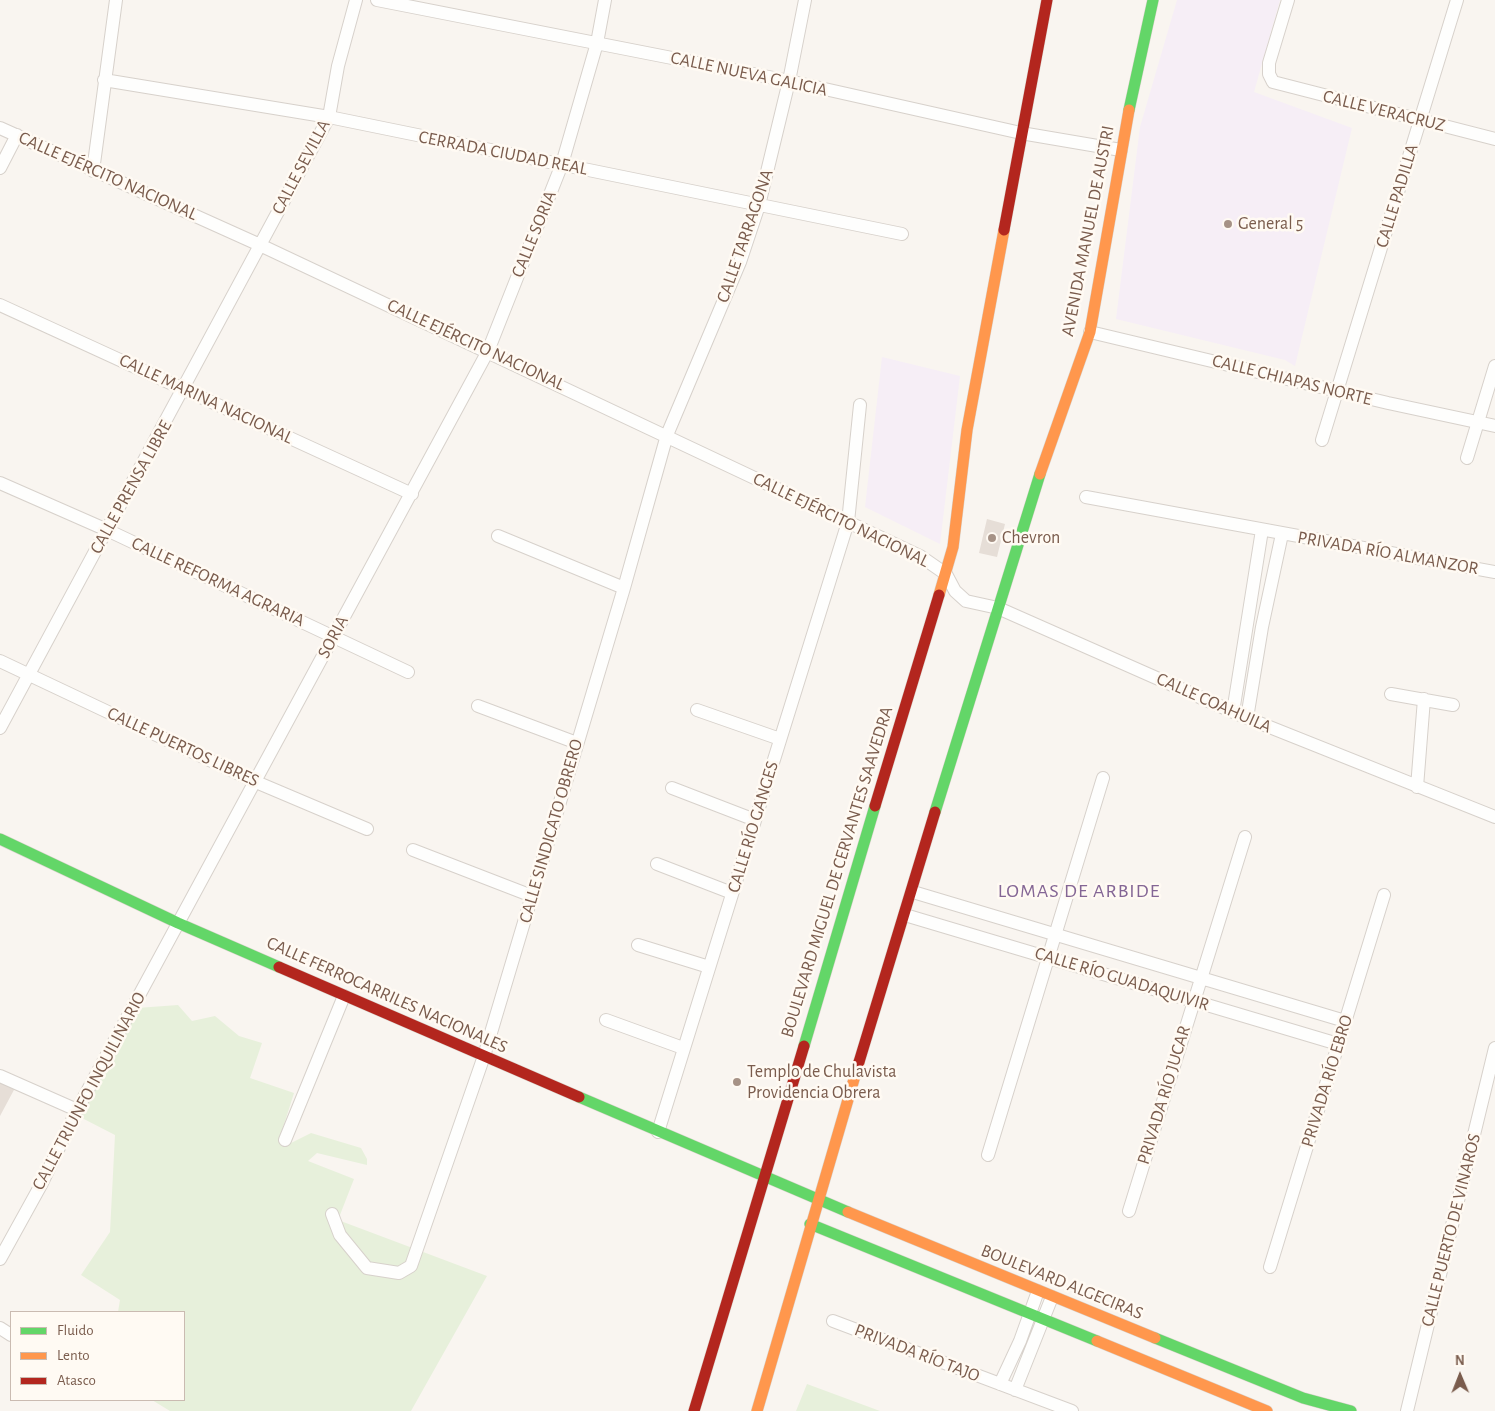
<!DOCTYPE html>
<html>
<head>
<meta charset="utf-8">
<style>
	body { margin:0 }
	#map { position:relative; width:1495px; height:1411px; overflow:hidden; background:#f9f5f0; font-family:"Alegreya Sans",sans-serif }
	canvas { display:block }
	.legend { position:absolute; left:10px; top:1311px; width:175px; height:90px; box-sizing:border-box; background:#fffaf3; border:1px solid #cabbb1; margin:0; padding:6px 9px; list-style:none; font-size:15px; color:#7a5c4d }
	.legend li { display:flex; align-items:center; gap:10px; height:25px }
	.legend b { width:25px; border:1px solid #cabbb1 }
	.north { position:absolute; left:1435px; top:1351px; width:50px; height:50px; -webkit-text-stroke:4px #fffaf3; paint-order:stroke; rotate:359deg; font-size:14px; font-weight:700; line-height:20px; text-align:center; color:#7a5c4d }
	.north::after { content:''; display:block; margin:auto; width:18px; height:22px; background:#7a5c4d; clip-path:polygon(50% 0,100% 100%,50% 72%,0 100%) }
</style>
</head>
<body>
<div id="map">
<canvas width="1495" height="1411"></canvas>
<ul class="legend">
<li><b style="height:6px;background:#63d668"></b>Fluido</li>
<li><b style="height:6px;background:#ff974d"></b>Lento</li>
<li><b style="height:6px;background:#b3261e"></b>Atasco</li>
</ul>
<div class="north">N</div>
</div>
<script>
const context = document.querySelector('canvas').getContext('2d');
context.lineJoin = 'round';
function fill(path, color) {
  context.fillStyle = color;
  context.fill(path, 'evenodd');
}
function poly(rows) {
  const path = new Path2D();
  for (const r of rows) {
    path.moveTo(r[0], r[1]);
    for (let i = 2; i < r.length; i += 2) path.lineTo(r[i], r[i + 1]);
  }
  return path;
}
function strokePath(path, color, width, dash) {
  context.strokeStyle = color;
  context.lineWidth = width;
  context.lineCap = dash ? 'butt' : 'round';
  context.setLineDash(dash || []);
  context.stroke(path);
}
function drawText(font, color, halo, rows, align = 'center') {
  context.font = font + ' "Alegreya Sans",sans-serif';
  context.lineWidth = 5;
  context.setLineDash([]);
  context.textBaseline = 'middle';
  context.strokeStyle = halo;
  context.fillStyle = color;
  for (const [text, x, y, turn = 0] of rows) {
    context.save();
    context.translate(x, y);
    context.rotate((+turn || 0) * Math.PI / 180);
    context.textAlign = isNaN(turn) ? turn : align;
    if (halo) context.strokeText(text, 0, 0);
    context.fillText(text, 0, 0);
    context.restore();
  }
}
fill(poly([
	[1177,0,1280,0,1254,92,1352,128,1295,366,1285,360,1116,319,1140,127],
	[882,357,960,376,940,544,865,507]
]), '#f6eef6');
fill(poly([
	[178,1005,192,1021,215,1016,239,1036,262,1043,250,1078,294,1093,281,1134,289,1144,311,1133,361,1148,367,1159,367,1165,317,1153,308,1161,354,1179,338,1220,487,1276,411,1411,170,1411,152,1400,184,1400,184,1312,118,1312,120,1300,81,1275,110,1232,115,1135,80,1117,137,1008],
	[807,1384,880,1411,796,1411]
]), '#e7f0db');
fill(poly([
	[987,519,1005,524,997,557,979,553],
	[0,1082,15,1088,0,1116]
]), '#e6ded7');
const street = poly([
	[377,0,789,81,1021,133,1121,150],
	[1288,0,1269,63,1269,74,1273,82,1495,139],
	[104,80,329,117,902,234],
	[0,128,260,245,920,556,946,574,955,591,966,601,998,608,1247,718,1495,817],
	[0,168,17,135],
	[93,171,116,0],
	[0,305,412,494],
	[1090,332,1388,403,1495,426],
	[1322,440,1457,0],
	[1467,458,1495,366],
	[0,483,107,530,408,672],
	[1086,497,1495,572],
	[498,536,624,588],
	[0,661,256,782,367,829],
	[1391,694,1453,705],
	[478,706,577,743],
	[697,710,780,739],
	[1233,712,1262,530],
	[1247,718,1262,627,1282,534],
	[0,728,329,117,338,66,356,0],
	[1417,787,1424,699],
	[672,788,755,820],
	[413,850,532,896],
	[657,864,732,893],
	[913,892,1345,1021],
	[905,915,1338,1044],
	[638,945,709,967],
	[606,1020,683,1048],
	[0,1076,77,1110],
	[658,1132,848,522,860,405],
	[285,1140,344,996],
	[988,1155,1103,778],
	[1129,1211,1245,837],
	[332,1214,340,1235,367,1268,399,1273,411,1266,484,1056,624,588,667,435,740,262,759,205,789,81,805,0],
	[0,1259,42,1183,77,1110,488,351,562,164,597,43,605,0],
	[1270,1267,1384,895],
	[833,1321,1072,1411],
	[0,1328,11,1335],
	[1000,1384,1020,1341,1038,1291],
	[1015,1390,1052,1297],
	[1407,1411,1495,1048]
]);
const fast = poly([
	[1129,110,1153,0],
	[935,812,1040,474],
	[0,839,178,923,279,967],
	[804,1046,875,806],
	[579,1097,848,1212],
	[810,1224,1097,1341],
	[1155,1338,1303,1398,1351,1411]
]);
const slow = poly([
	[1040,474,1090,332,1129,110],
	[939,595,953,547,967,430,1004,230],
	[848,1212,1155,1338],
	[1097,1341,1267,1411],
	[757,1411,859,1062]
]);
const jam = poly([
	[1004,230,1047,0],
	[875,806,939,595],
	[279,967,579,1097],
	[859,1062,935,812],
	[694,1411,804,1046]
]);
strokePath(street, '#d7d1cb', 14);
strokePath(fast, '#d9d2cb', 12);
strokePath(slow, '#d9d2cb', 12);
strokePath(jam, '#d9d2cb', 12);
strokePath(street, '#fefefd', 12);
strokePath(fast, '#63d668', 11);
strokePath(slow, '#ff974d', 11);
strokePath(jam, '#b3261e', 11);
for (const [x, y, r, color] of [
	[1228,224,5,"#a69286"],
	[992,538,5,"#a69286"],
	[737,1082,5,"#a69286"]
]) {
  const dot = new Path2D();
  dot.arc(x, y, r, 0, 2 * Math.PI);
  context.fillStyle = color;
  context.fill(dot);
  strokePath(dot, '#fffaf3', 2);
}
drawText('18px', '#7a5c4d', '#fffaf3', [
	["CALLE NUEVA GALICIA",749,74,12],
	["CALLE VERACRUZ",1384,111,14],
	["CERRADA CIUDAD REAL",503,153,11],
	["CALLE SEVILLA",301,167,-62],
	["CALLE EJÉRCITO NACIONAL",108,176,24],
	["CALLE PADILLA",1397,196,-73],
	["AVENIDA MANUEL DE AUSTRI",1088,231,-79],
	["CALLE SORIA",534,234,-68],
	["CALLE TARRAGONA",745,236,-71],
	["CALLE EJÉRCITO NACIONAL",476,345,25],
	["CALLE CHIAPAS NORTE",1292,380,14],
	["CALLE MARINA NACIONAL",206,399,25],
	["CALLE PRENSA LIBRE",131,487,-61],
	["CALLE EJÉRCITO NACIONAL",841,520,26],
	["PRIVADA RÍO ALMANZOR",1388,553,10],
	["CALLE REFORMA AGRARIA",218,582,25],
	["SORIA",333,637,-62],
	["CALLE COAHUILA",1214,703,24],
	["CALLE PUERTOS LIBRES",183,747,25],
	["CALLE RÍO GANGES",753,827,-73],
	["CALLE SINDICATO OBRERO",551,831,-74],
	["BOULEVARD MIGUEL DE CERVANTES SAAVEDRA",837,872,-73],
	["CALLE RÍO GUADAQUIVIR",1122,979,17],
	["CALLE FERROCARRILES NACIONALES",387,995,24],
	["PRIVADA RÍO EBRO",1327,1081,-73],
	["CALLE TRIUNFO INQUILINARIO",89,1091,-62],
	["PRIVADA RÍO JUCAR",1164,1095,-73],
	["CALLE PUERTO DE VINAROS",1451,1230,-76],
	["BOULEVARD ALGECIRAS",1062,1282,22],
	["PRIVADA RÍO TAJO",917,1353,21]
]);
drawText('18px', '#7a5c4d', '#fffaf3', [
	["General 5",1238,224],
	["Chevron",1002,538],
	["Templo de Chulavista",747,1072],
	["Providencia Obrera",747,1093]
], 'left');
context.letterSpacing = '1px';
drawText('20px', '#846695', '#fffaf3', [
	["LOMAS DE ARBIDE",1079,891]
]);
context.letterSpacing = '0px';
</script>
</body>
</html>
